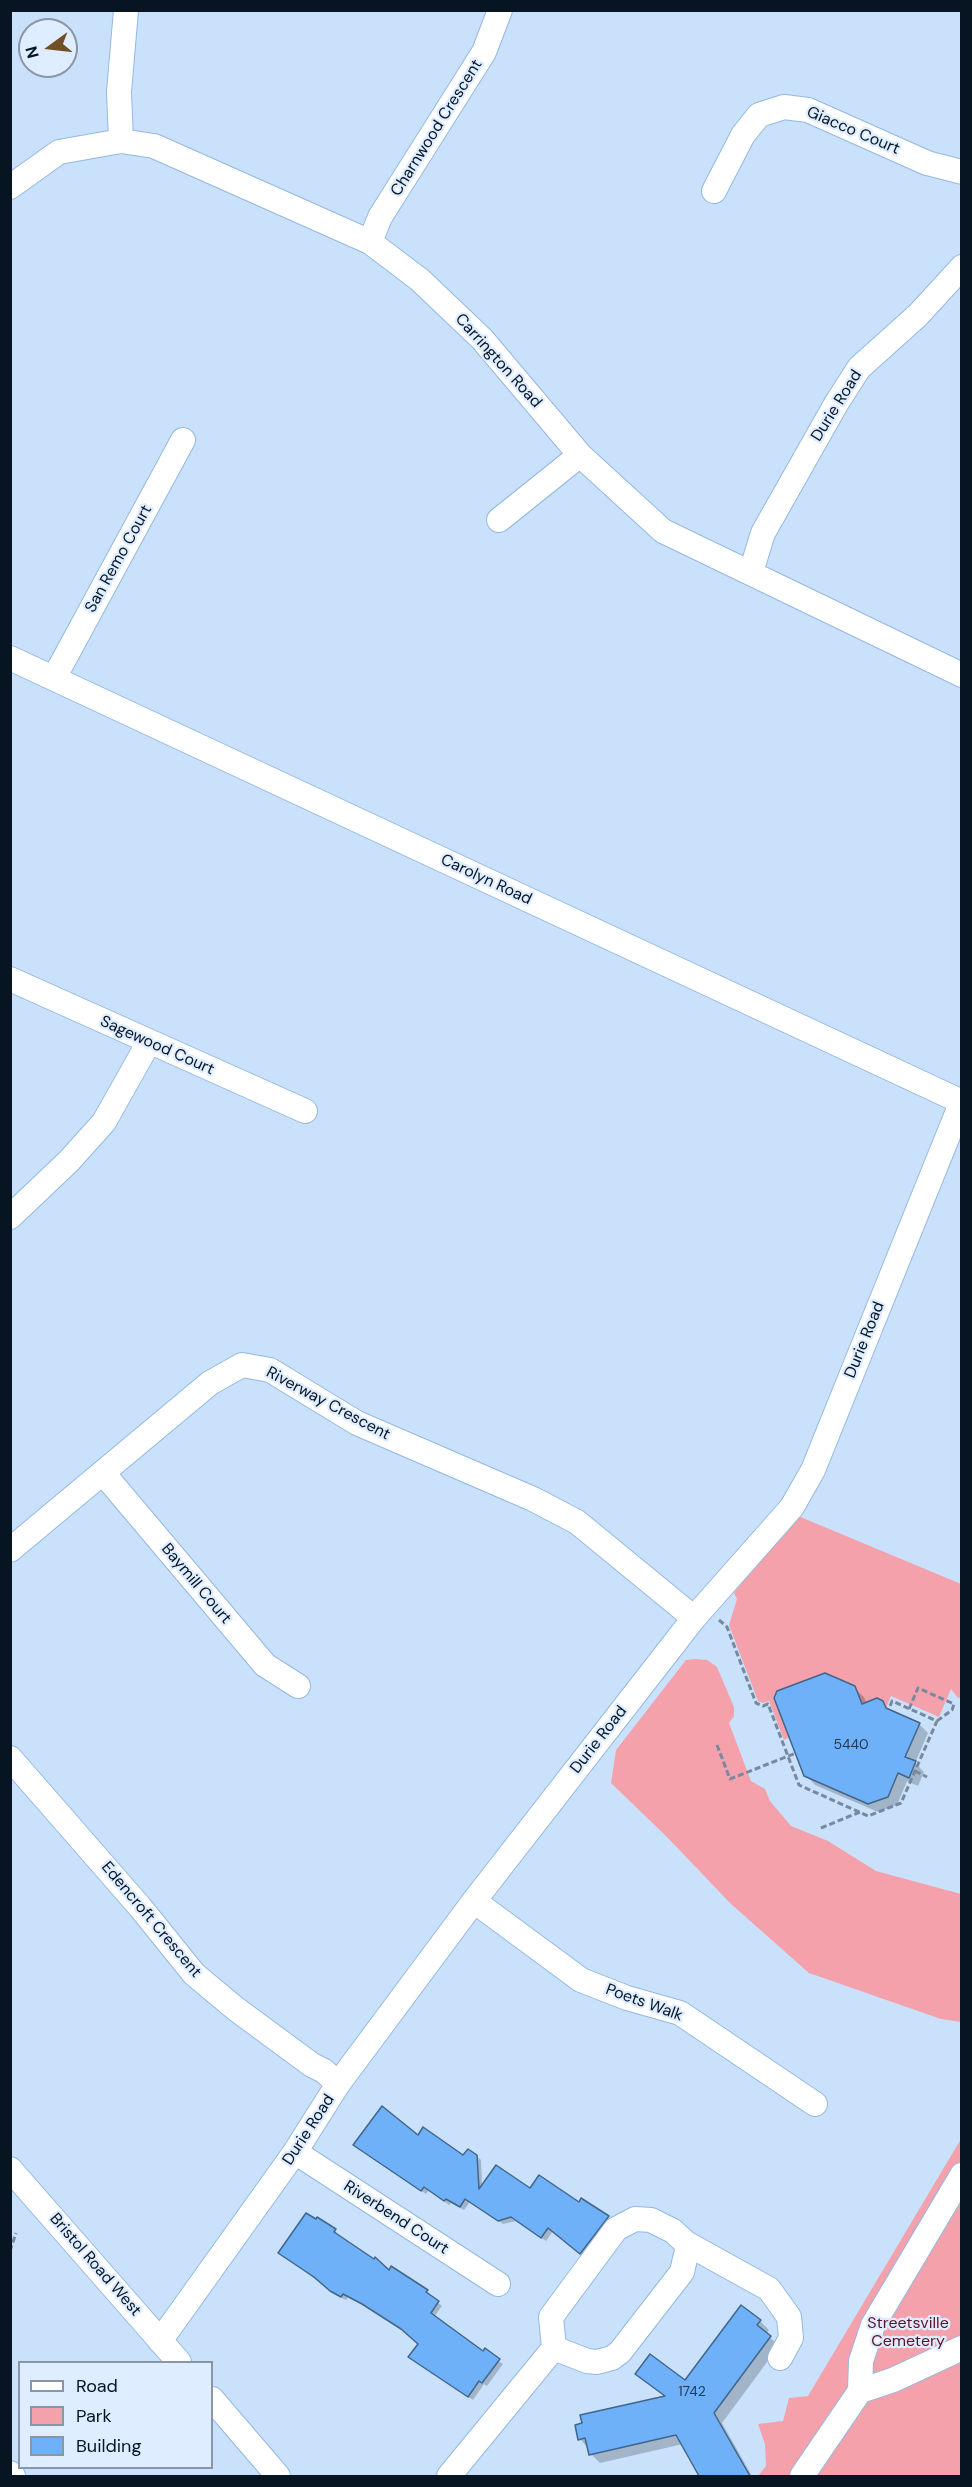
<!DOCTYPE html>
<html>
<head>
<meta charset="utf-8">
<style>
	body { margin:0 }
	#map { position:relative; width:972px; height:2487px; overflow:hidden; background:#cae1fb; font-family:"DM Sans",sans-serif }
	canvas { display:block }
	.frame { position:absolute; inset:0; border:12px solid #071422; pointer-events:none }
	.legend { position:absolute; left:18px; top:2361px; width:195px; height:108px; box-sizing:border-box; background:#deedff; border:2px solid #8896a7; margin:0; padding:8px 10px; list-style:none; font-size:18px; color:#071422 }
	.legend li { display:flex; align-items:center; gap:12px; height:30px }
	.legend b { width:30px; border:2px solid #8896a7 }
	.north { position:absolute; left:18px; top:18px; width:60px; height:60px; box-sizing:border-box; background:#deedff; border:2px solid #8896a7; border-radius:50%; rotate:255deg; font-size:16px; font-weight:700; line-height:24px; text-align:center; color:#071422 }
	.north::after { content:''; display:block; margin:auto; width:21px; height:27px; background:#705026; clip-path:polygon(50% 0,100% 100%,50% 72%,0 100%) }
</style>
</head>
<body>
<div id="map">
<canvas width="972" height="2487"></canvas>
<div class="frame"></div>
<ul class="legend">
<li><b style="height:8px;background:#fff"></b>Road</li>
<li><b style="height:16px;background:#f5a1ab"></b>Park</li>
<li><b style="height:16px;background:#6eb1f9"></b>Building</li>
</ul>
<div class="north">N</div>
</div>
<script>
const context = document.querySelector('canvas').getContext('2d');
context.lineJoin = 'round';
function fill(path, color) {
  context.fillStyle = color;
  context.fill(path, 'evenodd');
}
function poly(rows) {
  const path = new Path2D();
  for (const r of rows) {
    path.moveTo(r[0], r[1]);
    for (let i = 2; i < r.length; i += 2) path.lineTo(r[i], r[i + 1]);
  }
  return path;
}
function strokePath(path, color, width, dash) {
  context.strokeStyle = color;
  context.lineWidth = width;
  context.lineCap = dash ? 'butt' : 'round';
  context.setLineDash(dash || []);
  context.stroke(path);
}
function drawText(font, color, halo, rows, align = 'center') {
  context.font = font + ' "DM Sans",sans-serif';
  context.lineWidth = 4.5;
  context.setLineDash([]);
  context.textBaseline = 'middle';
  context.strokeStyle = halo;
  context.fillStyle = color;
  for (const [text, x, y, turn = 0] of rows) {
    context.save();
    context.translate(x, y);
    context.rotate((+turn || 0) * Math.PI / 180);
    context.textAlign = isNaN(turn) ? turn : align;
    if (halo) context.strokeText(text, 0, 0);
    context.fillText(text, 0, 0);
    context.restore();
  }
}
fill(poly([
	[791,1513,961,1584,961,1697,958,1698,951,1689,939,1717,891,1696,886,1708,883,1701,877,1698,864,1708,855,1686,825,1673,777,1692,774,1698,790,1737,784,1740,769,1701,763,1703,758,1701,729,1625,737,1599,734,1593],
	[695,1659,707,1660,717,1667,734,1707,734,1716,729,1723,751,1781,765,1789,770,1801,791,1826,828,1841,876,1871,961,1894,961,2022,941,2019,809,1973,731,1904,667,1837,611,1783,616,1750,686,1660],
	[961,2139,961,2476,758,2476,766,2466,765,2444,758,2424,783,2421,789,2398,808,2396]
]), '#f5a1ab');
fill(poly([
	[854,1688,864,1697,867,1704,882,1702,892,1712,919,1724,928,1733,915,1763,924,1772,918,1786,907,1781,897,1805,878,1812,815,1785,806,1775],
	[418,2137,464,2157,476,2156,481,2160,482,2187,531,2190,579,2204,582,2200,612,2221,585,2257,553,2231,546,2241,516,2221,503,2224,470,2202,464,2210,451,2203,449,2205,429,2190,426,2194,360,2149],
	[318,2219,335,2231,339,2235,338,2236,389,2272,392,2268,427,2291,431,2295,430,2297,442,2306,434,2317,483,2353,503,2364,487,2386,484,2384,473,2400,410,2357,420,2344,407,2333,368,2308,348,2297,346,2300,336,2295,280,2253],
	[760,2321,769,2330,766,2334,779,2346,722,2423,752,2476,700,2476,683,2444,600,2463,591,2454,589,2449,580,2439,666,2397,637,2374,685,2382]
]), '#0003');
const building = poly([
	[825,1673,855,1686,862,1704,877,1698,883,1701,886,1708,920,1723,905,1757,916,1761,909,1778,898,1773,888,1797,868,1804,804,1776,774,1698,777,1691,825,1673],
	[382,2106,418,2135,423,2127,463,2155,468,2149,477,2155,479,2189,496,2165,530,2188,539,2175,579,2202,581,2198,609,2216,580,2254,548,2228,541,2238,511,2217,498,2221,465,2199,460,2207,446,2199,444,2201,424,2187,421,2191,353,2145,382,2106],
	[306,2213,316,2219,317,2217,336,2229,334,2232,374,2259,375,2257,389,2270,391,2266,428,2290,426,2292,439,2301,431,2313,483,2351,485,2348,500,2359,482,2383,479,2381,468,2397,408,2357,418,2344,401,2329,362,2304,343,2294,341,2297,330,2291,314,2277,278,2253,306,2213],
	[741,2305,761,2320,757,2325,771,2336,714,2413,750,2476,699,2476,676,2435,589,2455,585,2438,578,2440,575,2425,582,2423,580,2415,665,2396,635,2374,650,2354,685,2380,741,2305]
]);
fill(building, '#6eb1f9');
strokePath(building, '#43658a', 1.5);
const minor = poly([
	[121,141,119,92,126,10],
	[10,187,59,152,121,141,154,146,370,242,420,280,482,339,580,455,663,531,962,675],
	[714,191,743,135,759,115,784,107,808,110,927,163,962,172],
	[370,242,380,217,484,52,500,10],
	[499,520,580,455],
	[751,572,763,533,836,404,859,368,918,315,962,267],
	[10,658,962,1102],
	[54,678,183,440],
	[10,979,305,1111],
	[10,1217,69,1161,104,1122,149,1042],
	[103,1473,265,1665,298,1686],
	[10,1550,210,1383,242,1365,270,1370,357,1423,533,1499,577,1522,694,1618],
	[10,1758,140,1907,194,1974,236,2009,312,2065,324,2071,338,2084],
	[474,1901,581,1980,627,1998,680,2013,815,2104],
	[295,2152,498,2284],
	[10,2169,179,2362],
	[635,2219,651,2220,673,2231,686,2243,687,2250,682,2272,620,2352,612,2358,597,2362,587,2361,554,2348,551,2317,616,2229,635,2219],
	[686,2243,769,2289,789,2317,791,2338,780,2358],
	[160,2341,295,2152,338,2084,474,1901,694,1618,792,1507,813,1470,962,1101],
	[860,2391,893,2380,962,2348],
	[212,2399,278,2476],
	[10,2473,13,2476],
	[449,2476,554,2348],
	[802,2476,860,2391,861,2361,873,2325,962,2175]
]);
strokePath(minor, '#94b8e1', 26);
strokePath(poly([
	[719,1620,727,1627,756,1703,763,1706,768,1704,799,1785,868,1816,901,1803,937,1721,892,1701,889,1709],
	[909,1709,918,1688,954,1704,952,1710,937,1721],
	[717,1745,730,1779,796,1753],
	[915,1771,927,1777],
	[821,1828,860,1812],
	[10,2251,16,2233]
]), '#76899e', 3, [6, 3]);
strokePath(minor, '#fff', 24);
drawText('14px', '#213b58', null, [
	["5440",851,1745],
	["1742",692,2392]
]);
drawText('16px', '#071422', '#deedff', [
	["Charnwood Crescent",437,128,-58],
	["Giacco Court",853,131,23],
	["Carrington Road",498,361,48],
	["Durie Road",837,406,-58],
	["San Remo Court",119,559,-61],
	["Carolyn Road",486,880,25],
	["Sagewood Court",157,1046,24],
	["Durie Road",865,1340,-68],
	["Riverway Crescent",328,1404,28],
	["Baymill Court",196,1584,50],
	["Durie Road",599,1740,-52],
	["Edencroft Crescent",151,1920,50],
	["Poets Walk",644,2003,20],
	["Durie Road",309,2130,-57],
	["Riverbend Court",396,2218,33],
	["Bristol Road West",95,2265,49]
]);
drawText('16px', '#601125', '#deedff', [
	["Streetsville",908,2324],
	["Cemetery",908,2342]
]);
</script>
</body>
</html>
